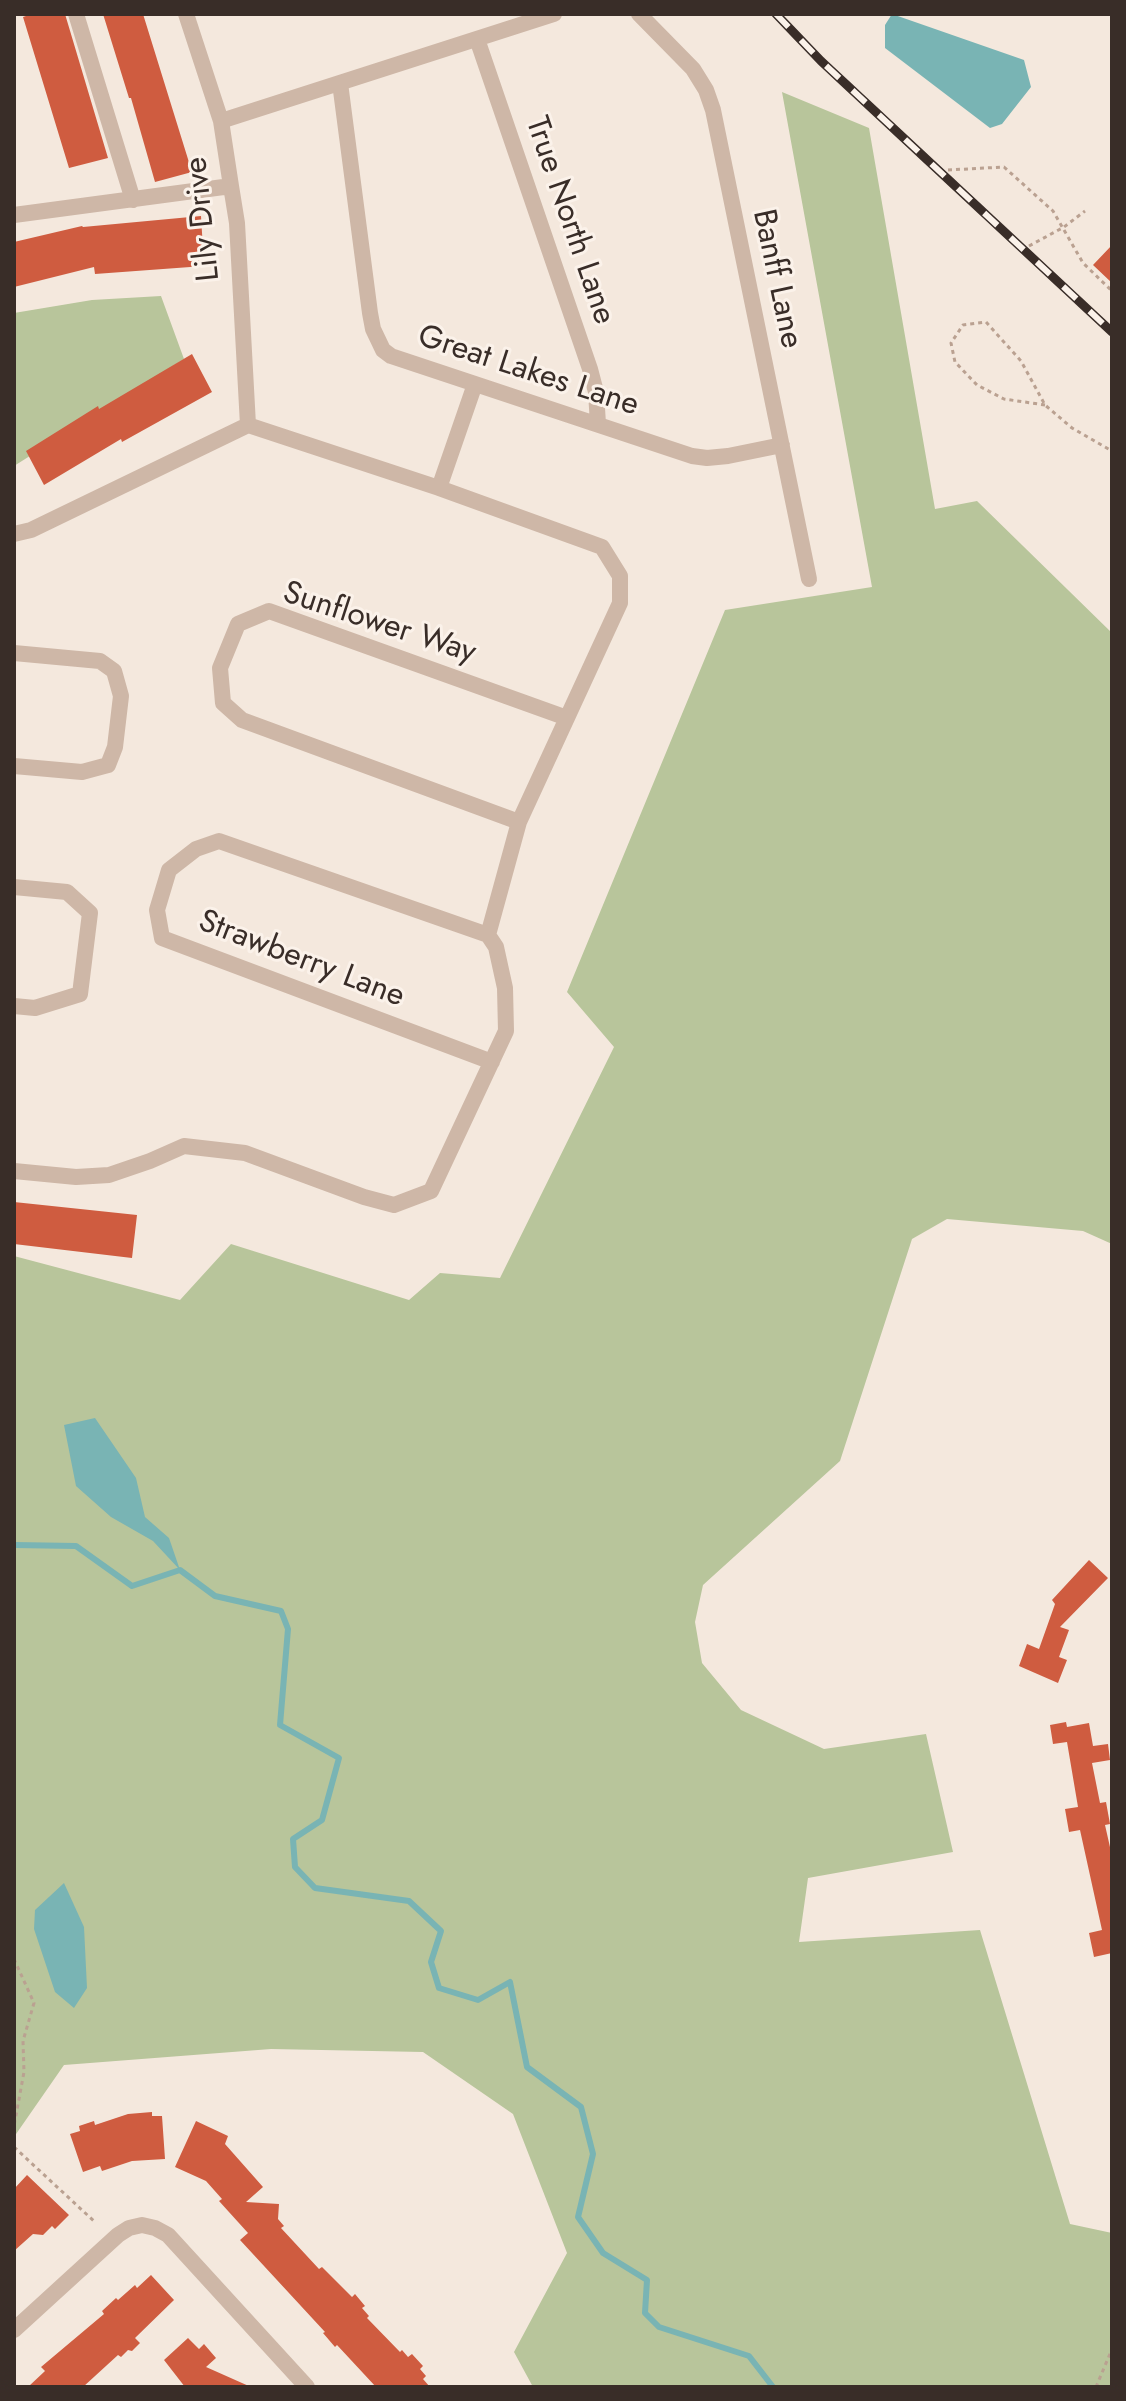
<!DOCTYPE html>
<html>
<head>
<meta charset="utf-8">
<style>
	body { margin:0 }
	#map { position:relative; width:1126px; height:2401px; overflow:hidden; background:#f4e8dd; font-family:Jost,sans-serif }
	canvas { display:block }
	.frame { position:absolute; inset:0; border:16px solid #392d28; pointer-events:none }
</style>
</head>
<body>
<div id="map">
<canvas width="1126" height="2401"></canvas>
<div class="frame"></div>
</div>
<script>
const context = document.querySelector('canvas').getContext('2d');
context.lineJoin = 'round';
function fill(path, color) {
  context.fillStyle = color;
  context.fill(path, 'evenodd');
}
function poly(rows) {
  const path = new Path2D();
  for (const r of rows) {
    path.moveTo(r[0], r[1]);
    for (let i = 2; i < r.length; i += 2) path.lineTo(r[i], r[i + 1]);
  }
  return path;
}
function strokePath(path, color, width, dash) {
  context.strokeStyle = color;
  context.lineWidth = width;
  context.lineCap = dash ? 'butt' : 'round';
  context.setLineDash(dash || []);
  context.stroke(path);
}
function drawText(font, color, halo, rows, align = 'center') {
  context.font = font + ' Jost,sans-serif';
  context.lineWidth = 6;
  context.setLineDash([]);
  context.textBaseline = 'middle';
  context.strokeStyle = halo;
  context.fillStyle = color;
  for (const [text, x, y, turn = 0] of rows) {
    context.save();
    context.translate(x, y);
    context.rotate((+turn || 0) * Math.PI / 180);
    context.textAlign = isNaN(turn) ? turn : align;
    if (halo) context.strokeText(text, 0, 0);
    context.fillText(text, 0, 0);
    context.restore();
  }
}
fill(poly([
	[782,92,869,128,935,509,977,501,1112,633,1112,1244,1083,1231,947,1219,912,1239,840,1461,703,1585,695,1622,702,1663,741,1710,824,1749,926,1734,953,1852,808,1878,799,1942,980,1930,1070,2224,1112,2233,1112,2387,533,2387,514,2352,567,2253,513,2114,423,2052,271,2049,64,2065,14,2137,14,1256,180,1300,231,1244,409,1300,440,1273,500,1278,614,1047,567,992,725,610,872,587],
	[161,296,184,359,14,466,14,313,92,300]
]), '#b8c59b');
fill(poly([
	[892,14,1024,60,1031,87,1002,124,990,128,885,48,885,25],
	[95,1418,136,1478,145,1517,169,1538,180,1570,153,1541,111,1517,76,1486,64,1425],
	[64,1883,84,1927,87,1988,74,2008,55,1992,34,1929,35,1910]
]), '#79b4b4');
strokePath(poly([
	[14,1545,76,1546,132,1586,180,1570,215,1596,281,1611,288,1629,280,1725,339,1758,322,1820,293,1839,295,1867,315,1888,409,1901,441,1931,431,1962,439,1988,478,2000,510,1982,527,2067,581,2107,593,2154,578,2217,603,2253,647,2280,645,2313,659,2327,749,2356,773,2387]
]), '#79b4b4', 6);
fill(poly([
	[32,14,65,14,108,158,69,168,23,17],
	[103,14,143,14,192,172,155,182,131,98,129,98],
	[201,216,204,266,95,274,94,267,14,287,14,242,82,226,83,227],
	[1112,245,1112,283,1093,265],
	[192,354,212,392,122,442,121,439,44,485,26,451,98,406,99,409],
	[14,1202,137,1215,132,1258,14,1244],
	[1089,1560,1108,1578,1060,1627,1069,1630,1059,1657,1067,1660,1058,1683,1019,1666,1027,1644,1039,1649,1055,1604,1052,1600],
	[1066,1722,1067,1727,1089,1723,1093,1746,1108,1744,1110,1760,1092,1763,1100,1803,1106,1802,1110,1824,1105,1825,1112,1856,1112,1953,1094,1957,1089,1933,1102,1930,1080,1830,1069,1832,1065,1809,1078,1807,1067,1742,1053,1744,1050,1725],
	[152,2112,152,2116,162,2116,165,2159,132,2161,102,2171,100,2166,83,2172,70,2134,80,2131,79,2126,94,2121,95,2125,128,2114],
	[196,2121,228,2136,225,2144,263,2187,246,2202,279,2204,278,2219,284,2226,281,2228,319,2269,322,2267,352,2297,355,2294,365,2306,362,2308,369,2316,367,2318,400,2352,402,2350,408,2357,412,2354,423,2366,420,2369,426,2376,423,2379,430,2387,376,2387,337,2345,335,2347,323,2333,325,2332,240,2240,248,2233,219,2201,222,2199,206,2181,175,2167],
	[27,2175,69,2215,55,2229,52,2226,43,2235,33,2234,14,2251,14,2189],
	[151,2275,174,2300,135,2338,140,2343,132,2351,128,2350,121,2357,118,2355,83,2387,28,2387,45,2371,41,2367,104,2314,102,2311,116,2298,118,2300,135,2285,137,2288],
	[188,2338,199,2349,204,2344,216,2358,206,2367,251,2387,185,2387,164,2360]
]), '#cf5c40');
strokePath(poly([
	[948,170,1004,167,1053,211,1083,263,1112,291],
	[1029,246,1064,227,1085,211],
	[1045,405,1004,399,977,385,955,362,951,343,963,325,986,322,1021,361,1045,405,1072,428,1112,451],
	[14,1959,34,2003,23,2041,24,2072,14,2126],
	[14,2147,96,2223],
	[1096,2387,1112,2349]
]), '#baa191', 3, [4, 4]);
strokePath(poly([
	[76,14,133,200],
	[186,14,221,121,231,186,237,223,248,425],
	[639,14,693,69,706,90,713,110,809,579],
	[477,39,590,369,596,392,598,424],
	[340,83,370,313,373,329,383,350,391,356,692,456,707,458,728,456,782,445],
	[221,121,554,14],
	[14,215,231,186],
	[439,488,475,384],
	[14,534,31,530,248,425],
	[14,653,100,661,114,671,121,696,115,747,108,765,82,772,14,766],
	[519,822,242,720,223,703,220,668,238,624,269,611,567,718],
	[14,887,67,892,90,913,80,994,35,1008,14,1006],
	[488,935,219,841,196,849,169,870,157,910,162,938,492,1062],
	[14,1171,76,1177,109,1175,150,1161,184,1146,245,1153,364,1197,394,1205,431,1191,506,1031,505,988,496,947,488,935,519,822,620,603,620,576,602,547,439,488,248,425],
	[14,2330,118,2235,129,2228,142,2225,155,2228,168,2235,307,2387]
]), '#ceb7a7', 16);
const rail = poly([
	[776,14,821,61,1112,332]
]);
strokePath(rail, '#392d28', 9);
strokePath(rail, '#fbf2ea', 6, [18]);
drawText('32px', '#392d28', '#fbf2ea', [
	["Lily Drive",204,219,-96],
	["True North Lane",569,221,71],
	["Banff Lane",776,279,78],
	["Great Lakes Lane",528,372,18],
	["Sunflower Way",379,624,18],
	["Strawberry Lane",301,960,21]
]);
</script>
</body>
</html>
